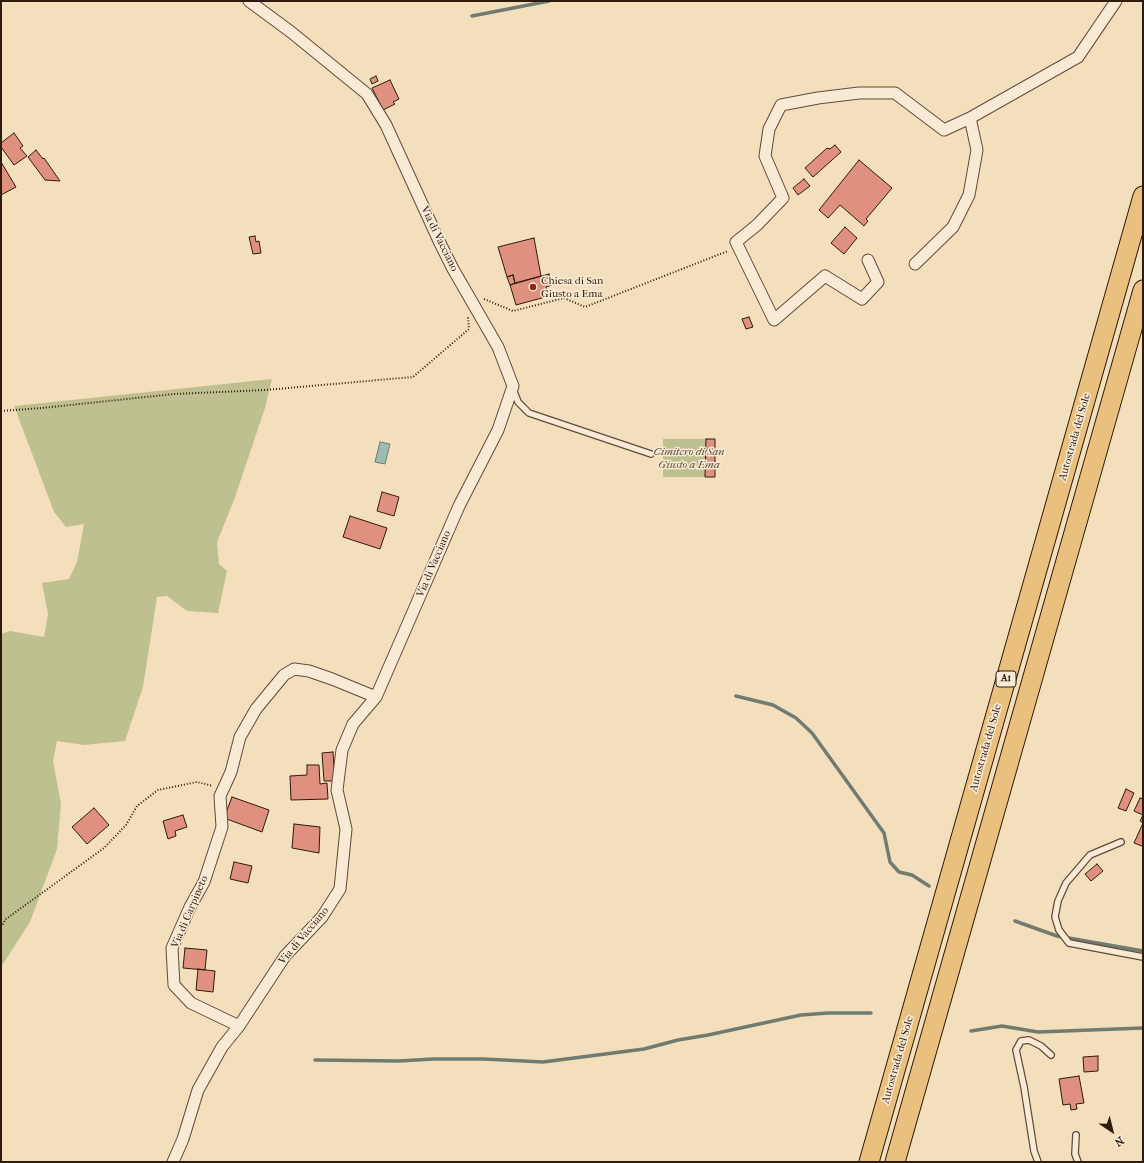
<!DOCTYPE html>
<html>
<head>
<meta charset="utf-8">
<style>
	body { margin:0 }
	#map { position:relative; width:1144px; height:1163px; overflow:hidden; background:#f4dfbd; font-family:"IM FELL French Canon",serif }
	canvas { display:block }
	.frame { position:absolute; inset:0; border:2px solid #2f1a0e; pointer-events:none }
	.north { position:absolute; left:1092px; top:1111px; width:40px; height:40px; -webkit-text-stroke:3px #f8ead4; paint-order:stroke; rotate:145deg; font-size:11px; font-weight:700; line-height:16px; text-align:center; color:#2f1a0e }
	.north::after { content:''; display:block; margin:auto; width:14px; height:18px; background:#2f1a0e; clip-path:polygon(50% 0,100% 100%,50% 72%,0 100%) }
</style>
</head>
<body>
<div id="map">
<canvas width="1144" height="1163"></canvas>
<div class="frame"></div>
<div class="north">N</div>
</div>
<script>
const context = document.querySelector('canvas').getContext('2d');
context.lineJoin = 'round';
function fill(path, color) {
  context.fillStyle = color;
  context.fill(path, 'evenodd');
}
function poly(rows) {
  const path = new Path2D();
  for (const r of rows) {
    path.moveTo(r[0], r[1]);
    for (let i = 2; i < r.length; i += 2) path.lineTo(r[i], r[i + 1]);
  }
  return path;
}
function strokePath(path, color, width, dash) {
  context.strokeStyle = color;
  context.lineWidth = width;
  context.lineCap = dash ? 'butt' : 'round';
  context.setLineDash(dash || []);
  context.stroke(path);
}
function drawText(font, color, halo, rows, align = 'center') {
  context.font = font + ' "IM FELL French Canon",serif';
  context.lineWidth = 3;
  context.setLineDash([]);
  context.textBaseline = 'middle';
  context.strokeStyle = halo;
  context.fillStyle = color;
  for (const [text, x, y, turn = 0] of rows) {
    context.save();
    context.translate(x, y);
    context.rotate((+turn || 0) * Math.PI / 180);
    context.textAlign = isNaN(turn) ? turn : align;
    if (halo) context.strokeText(text, 0, 0);
    context.fillText(text, 0, 0);
    context.restore();
  }
}
fill(poly([
	[272,379,265,408,234,500,217,542,219,564,227,571,218,613,187,611,167,596,157,597,143,687,125,741,84,745,57,741,53,761,61,804,57,849,30,922,1,967,1,634,10,631,44,637,48,614,42,583,69,579,77,562,84,524,66,527,54,512,14,406],
	[663,439,715,439,715,477,663,477]
]), '#bec18f');
const water = poly([
	[380,442,390,444,385,464,375,462,380,442]
]);
fill(water, '#9cbcb3');
strokePath(water, '#707b71', 1);
strokePath(poly([
	[472,16,549,1],
	[736,696,773,705,796,718,812,733,884,833,890,862,899,872,912,875,929,886],
	[1015,921,1057,936,1143,951],
	[971,1031,1002,1026,1038,1032,1143,1028],
	[315,1060,399,1061,433,1059,484,1059,543,1062,644,1049,678,1040,708,1035,801,1015,828,1013,871,1013]
]), '#707b71', 3.5);
const building = poly([
	[376,76,378,81,372,84,370,79,376,76],
	[390,80,399,99,393,102,395,104,383,110,372,88,390,80],
	[14,133,23,146,20,148,27,156,14,165,1,147,1,143,14,133],
	[835,145,841,152,813,177,805,168,827,148,830,149,835,145],
	[36,150,43,159,44,158,60,181,45,180,28,157,36,150],
	[859,160,892,188,866,219,868,221,864,226,840,205,828,218,819,210,859,160],
	[1,162,16,187,1,195,1,162],
	[804,179,810,186,798,195,793,188,804,179],
	[845,227,857,238,844,254,831,243,845,227],
	[255,236,256,242,259,241,261,253,253,254,249,237,255,236],
	[534,238,541,276,515,283,513,275,507,277,498,247,534,238],
	[549,274,552,285,546,287,549,296,516,305,510,285,549,274],
	[513,275,515,283,510,285,507,277,513,275],
	[749,317,753,327,746,329,742,319,749,317],
	[706,439,715,439,715,477,705,477,706,439],
	[382,492,399,497,394,516,377,511,382,492],
	[350,516,387,528,380,549,343,537,350,516],
	[333,752,335,781,324,781,322,753,333,752],
	[307,765,319,765,320,784,327,783,328,799,291,800,290,776,307,775,307,765],
	[1126,789,1134,793,1126,811,1118,808,1126,789],
	[232,797,269,810,262,832,224,818,232,797],
	[1140,798,1143,799,1143,844,1142,846,1134,843,1143,823,1140,821,1143,815,1134,811,1140,798],
	[94,808,109,825,87,844,72,827,94,808],
	[183,815,187,827,175,831,176,836,168,839,163,821,183,815],
	[294,824,320,827,319,853,292,848,294,824],
	[234,862,252,866,248,883,230,879,234,862],
	[1097,864,1103,871,1091,881,1085,874,1097,864],
	[185,948,207,950,205,970,183,968,185,948],
	[198,969,215,971,213,992,196,990,198,969],
	[1098,1056,1098,1071,1084,1072,1083,1057,1098,1056],
	[1079,1076,1084,1103,1076,1104,1077,1109,1071,1110,1070,1104,1063,1105,1059,1079,1079,1076]
]);
fill(building, '#df907f');
strokePath(building, '#2f1a0e', 1);
const service = poly([
	[513,389,518,402,529,413,651,454],
	[1121,842,1090,855,1066,883,1058,901,1055,917,1059,930,1069,943,1143,957],
	[1076,1135,1075,1154,1078,1162],
	[1038,1162,1034,1151,1024,1087,1016,1050,1021,1041,1029,1040,1041,1046,1051,1055]
]);
const minor = poly([
	[868,260,878,282,862,299,825,276,774,320,736,242,757,225,783,198,765,156,769,129,781,105,818,98,859,93,895,93,944,130,970,118],
	[915,264,953,227,969,195,977,150,970,118,1078,57,1116,1],
	[239,1026,191,1003,174,985,172,948,190,907,204,882,222,827,220,796,231,772,240,737,256,709,284,675,294,669,309,671,332,679,376,697],
	[173,1162,183,1139,198,1090,222,1047,239,1026,285,956,322,917,340,889,346,829,337,790,342,750,353,724,376,697,459,506,498,430,513,386,498,347,453,269,439,241,386,125,367,94,291,32,249,1]
]);
const motorway = poly([
	[869,1162,1143,196],
	[895,1162,1143,290]
]);
strokePath(service, '#604b3a', 8);
strokePath(minor, '#604b3a', 13);
strokePath(motorway, '#2f1a0e', 21);
strokePath(poly([
	[484,299,513,311,564,298,585,307,728,251],
	[1,411,42,408,174,394,265,390,413,377,469,329,468,317],
	[1,927,6,919,104,848,126,825,137,806,158,790,197,782,213,786]
]), '#2f1a0e', 2, [1, 2]);
strokePath(service, '#f8ead4', 5.5);
strokePath(minor, '#f8ead4', 11);
strokePath(motorway, '#eac07e', 19);
for (const [x, y, r, color] of [
	[533,287,4,"#8f2418"]
]) {
  const dot = new Path2D();
  dot.arc(x, y, r, 0, 2 * Math.PI);
  context.fillStyle = color;
  context.fill(dot);
  strokePath(dot, '#f8ead4', 1.5);
}
for (const [x, y, w] of [
	[1006,679,20]
]) {
  const box = new Path2D();
  box.roundRect(x - w / 2, y - 8, w, 16, 3);
  context.fillStyle = '#f8ead4';
  context.fill(box);
  strokePath(box, '#2f1a0e', 1);
}
drawText('bold 10px', '#2f1a0e', null, [
	["A1",1006,679]
]);
drawText('11px', '#2f1a0e', '#f8ead4', [
	["Via di Vacciano",439,239,64],
	["Autostrada del Sole",1075,437,-74],
	["Via di Vacciano",434,564,-67],
	["Autostrada del Sole",986,748,-74],
	["Via di Carpineto",190,912,-67],
	["Via di Vacciano",304,936,-50],
	["Autostrada del Sole",898,1060,-74]
]);
drawText('11px', '#2f1a0e', '#f8ead4', [
	["Chiesa di San",541,281],
	["Giusto a Ema",541,294]
], 'left');
drawText('italic 11px', '#5a4c35', '#f8ead4', [
	["Cimitero di San",689,452],
	["Giusto a Ema",689,465]
]);
</script>
</body>
</html>
